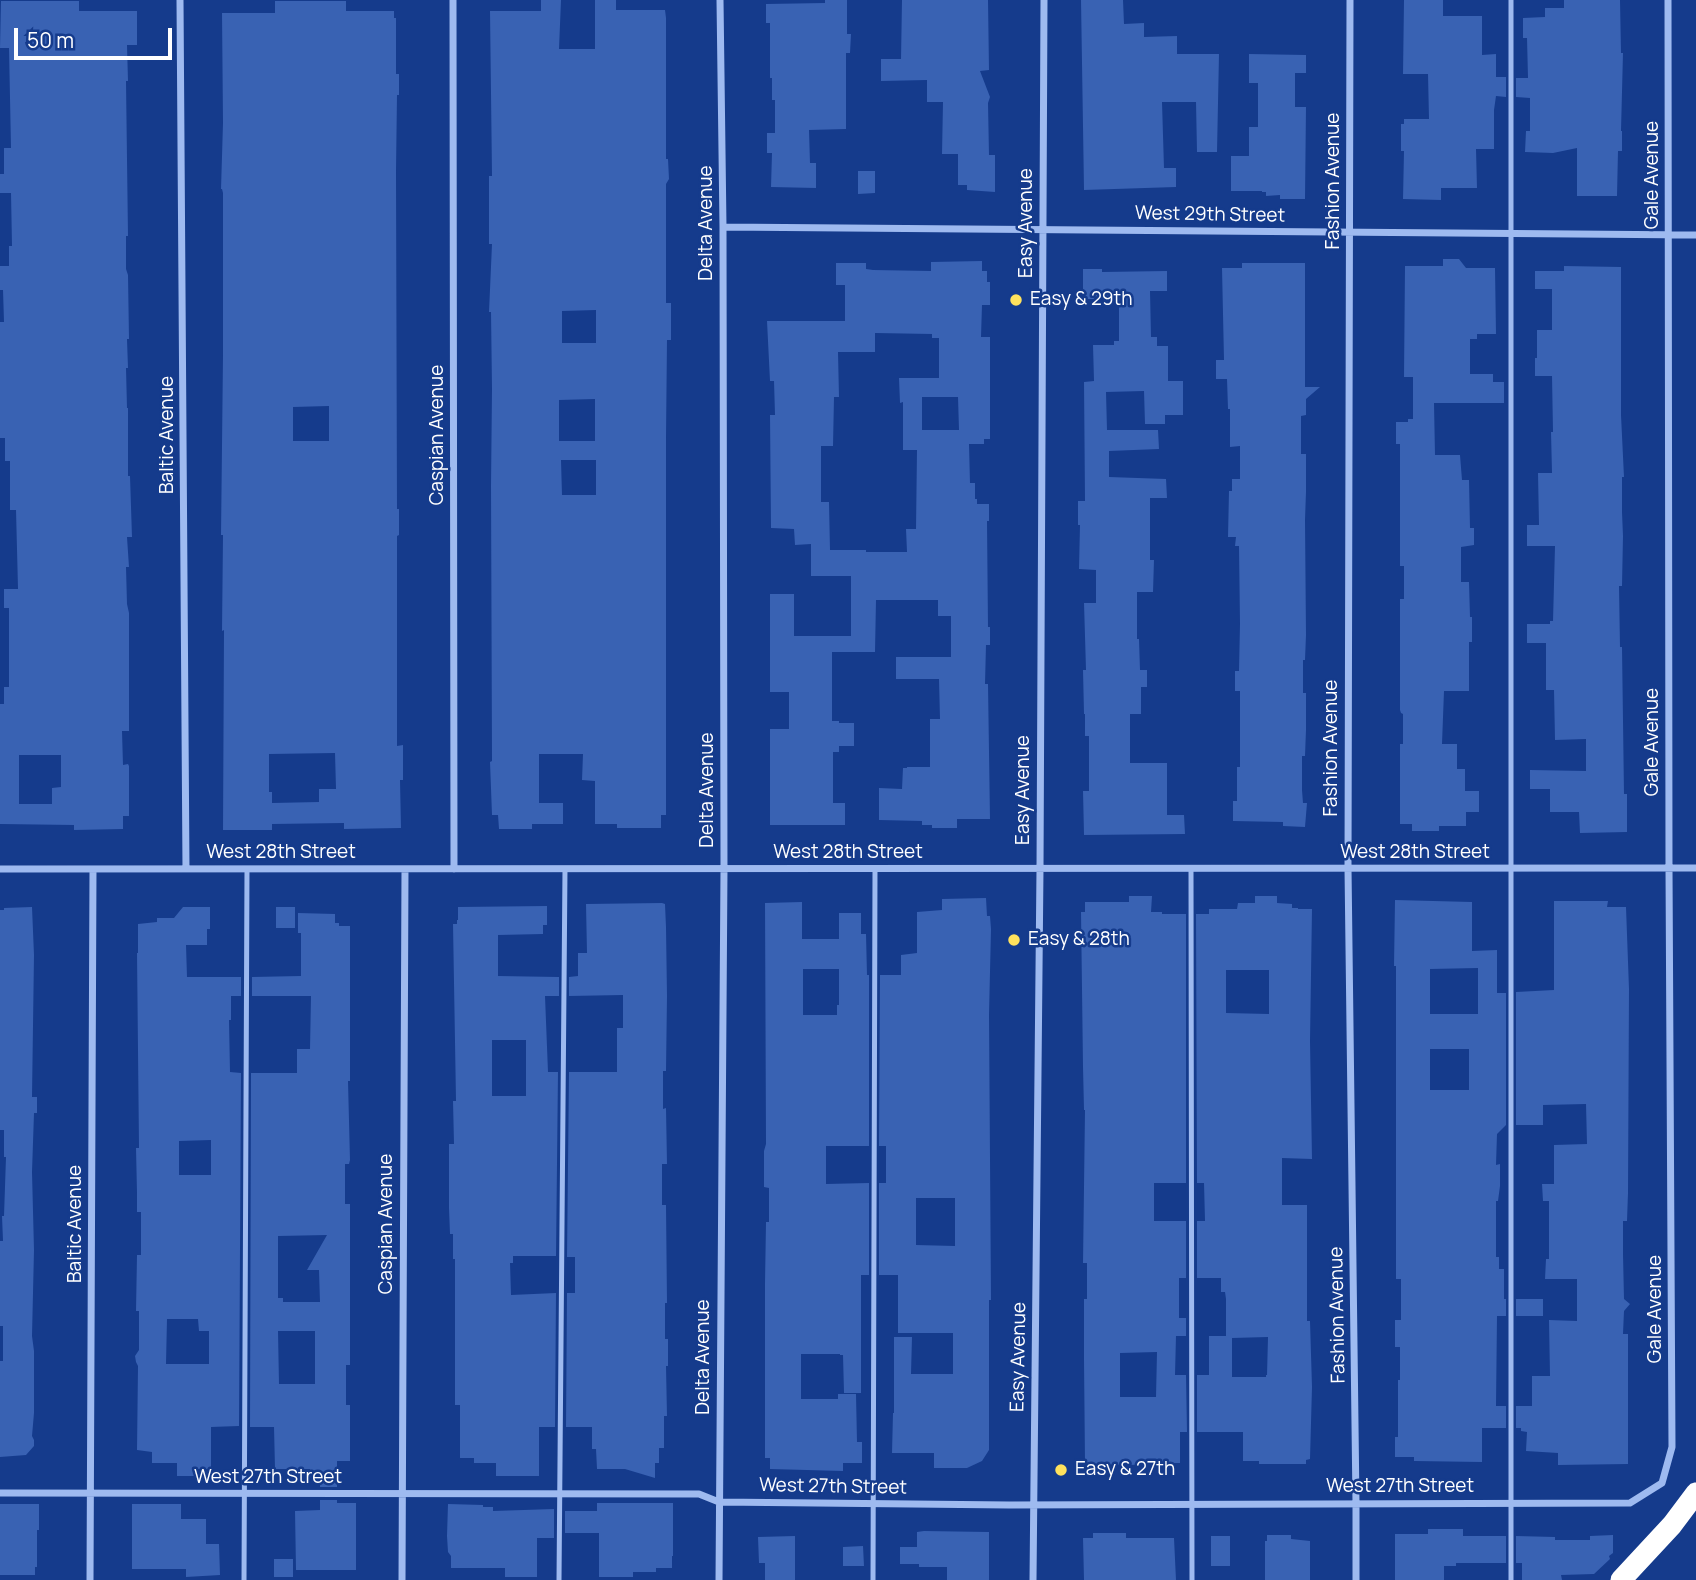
<!DOCTYPE html>
<html>
<head>
<meta charset="utf-8">
<style>
	body { margin:0 }
	#map { position:relative; width:1696px; height:1580px; overflow:hidden; background:#153b8c; font-family:Manrope,sans-serif }
	canvas { display:block }
	.scale { position:absolute; left:14px; top:28px; width:158px; height:32px; box-sizing:border-box; border:4px solid #fff; border-top:0; padding-left:9px; font-size:21px; line-height:24px; white-space:nowrap; color:#fff; -webkit-text-stroke:5px #153b8c; paint-order:stroke }
</style>
</head>
<body>
<div id="map">
<canvas width="1696" height="1580"></canvas>
<div class="scale">50 m</div>
</div>
<script>
const context = document.querySelector('canvas').getContext('2d');
context.lineJoin = 'round';
function fill(path, color) {
  context.fillStyle = color;
  context.fill(path, 'evenodd');
}
function poly(rows) {
  const path = new Path2D();
  for (const r of rows) {
    path.moveTo(r[0], r[1]);
    for (let i = 2; i < r.length; i += 2) path.lineTo(r[i], r[i + 1]);
  }
  return path;
}
function strokePath(path, color, width, dash) {
  context.strokeStyle = color;
  context.lineWidth = width;
  context.lineCap = dash ? 'butt' : 'round';
  context.setLineDash(dash || []);
  context.stroke(path);
}
function drawText(font, color, halo, rows, align = 'center') {
  context.font = font + ' Manrope,sans-serif';
  context.lineWidth = 5;
  context.setLineDash([]);
  context.textBaseline = 'middle';
  context.strokeStyle = halo;
  context.fillStyle = color;
  for (const [text, x, y, turn = 0] of rows) {
    context.save();
    context.translate(x, y);
    context.rotate((+turn || 0) * Math.PI / 180);
    context.textAlign = isNaN(turn) ? turn : align;
    if (halo) context.strokeText(text, 0, 0);
    context.fillText(text, 0, 0);
    context.restore();
  }
}
fill(poly([
	[541,0,561,0,559,49,595,49,595,0,616,0,616,10,665,10,666,18,666,159,668,159,669,179,666,184,666,303,671,303,671,340,667,340,666,438,666,815,661,815,661,828,617,828,617,824,595,824,595,781,582,780,583,754,539,754,539,803,563,803,563,824,532,824,532,829,499,829,498,815,492,815,490,762,492,761,491,486,492,389,491,312,489,312,492,244,489,244,489,176,492,176,490,11,541,11],
	[596,310,596,343,562,343,562,311],
	[595,399,595,441,559,441,559,400],
	[561,460,596,460,596,495,562,495],
	[825,0,847,0,847,34,851,34,850,53,846,53,846,129,809,130,810,163,816,163,816,188,771,187,772,153,767,153,767,133,775,133,775,100,772,100,772,78,770,78,770,23,766,23,766,4,825,3],
	[902,0,988,0,989,70,980,71,990,97,988,103,989,155,995,155,995,192,967,190,967,185,958,185,958,154,942,154,943,102,927,102,927,80,881,81,881,59,901,59],
	[1081,0,1123,0,1124,24,1144,23,1144,37,1177,36,1177,54,1219,54,1217,152,1197,152,1196,102,1162,102,1164,168,1176,168,1176,187,1084,190],
	[1404,0,1443,0,1443,16,1482,16,1482,55,1496,54,1496,77,1506,77,1506,97,1496,96,1494,110,1494,149,1476,149,1477,188,1441,188,1441,200,1403,199,1404,151,1401,151,1401,124,1404,124,1404,119,1429,119,1428,74,1403,74],
	[1564,0,1620,0,1621,53,1623,53,1621,131,1622,131,1622,151,1618,151,1617,196,1577,196,1577,148,1553,153,1525,152,1526,131,1530,131,1530,98,1516,97,1516,78,1528,78,1527,38,1523,38,1523,18,1545,17,1545,8,1564,8],
	[1,1,79,1,79,11,137,11,137,45,127,45,128,81,126,81,128,236,126,236,126,269,128,275,129,339,127,339,128,368,126,368,127,408,128,408,128,476,130,476,132,537,127,537,129,567,126,567,127,604,129,613,129,731,122,731,123,765,128,764,129,766,129,816,123,816,123,829,74,830,74,825,0,824,0,704,4,704,4,687,9,687,9,608,4,608,4,589,18,589,16,510,10,510,10,461,5,461,5,438,0,438,0,322,4,322,3,290,0,290,0,266,9,266,9,246,12,246,11,193,0,193,0,174,4,174,4,148,11,148,9,48,0,48],
	[19,755,61,755,61,787,52,788,52,804,19,804],
	[275,1,346,1,346,11,394,11,394,18,396,18,396,74,399,74,399,95,397,95,396,171,397,509,399,509,399,535,397,536,397,746,403,745,403,780,400,780,401,828,344,829,344,823,272,824,272,830,223,830,224,630,222,631,223,535,221,535,223,355,223,193,222,189,221,189,223,123,222,13,275,13],
	[329,406,329,441,293,441,293,407],
	[335,753,336,789,319,789,319,802,272,803,272,792,269,792,269,754],
	[1249,54,1306,55,1306,73,1295,73,1295,107,1306,107,1305,199,1280,199,1280,195,1266,196,1266,192,1262,192,1262,191,1231,191,1231,156,1249,156,1249,127,1258,127,1258,83,1249,83],
	[858,171,875,171,875,193,858,194],
	[1443,259,1459,259,1466,268,1495,268,1496,334,1477,334,1477,339,1470,339,1470,374,1493,374,1493,382,1504,382,1504,403,1434,403,1435,455,1460,455,1462,480,1469,480,1470,528,1474,528,1474,545,1461,547,1461,582,1469,582,1470,617,1472,617,1472,642,1469,642,1469,691,1444,691,1442,744,1457,744,1457,769,1465,769,1465,791,1479,791,1479,812,1466,812,1466,826,1439,826,1439,831,1412,831,1412,824,1400,824,1400,744,1403,744,1403,714,1401,713,1400,710,1400,599,1404,599,1404,566,1400,566,1400,444,1396,444,1396,422,1408,422,1408,419,1413,419,1413,377,1404,377,1405,266,1443,266],
	[982,261,982,271,987,271,987,282,990,282,990,305,982,305,981,337,990,337,990,439,984,439,984,444,969,444,970,483,975,483,975,499,977,499,977,504,989,504,989,521,987,521,988,627,990,627,990,645,986,645,985,684,988,684,990,819,957,819,957,828,932,828,932,825,922,825,922,821,879,820,879,788,902,789,903,768,907,768,907,767,930,767,930,719,940,719,939,679,896,679,896,657,951,657,951,616,938,616,938,600,876,600,875,652,832,652,832,721,839,721,839,723,854,723,854,746,839,746,839,752,833,752,833,803,845,803,845,825,770,825,770,729,789,729,789,692,770,692,770,594,794,594,794,636,851,636,851,576,811,576,811,544,795,545,794,529,771,528,770,415,775,415,774,381,770,381,767,321,845,321,845,285,836,285,836,263,866,263,866,269,873,270,931,271,931,262],
	[875,333,932,334,932,338,939,338,939,378,899,378,900,403,903,402,903,450,917,450,916,529,906,529,907,552,866,552,866,550,830,550,829,502,821,502,821,446,833,446,834,397,839,397,838,352,875,352],
	[922,397,958,397,959,430,922,430],
	[1242,263,1305,263,1305,387,1320,387,1306,399,1306,415,1301,416,1301,454,1306,454,1306,492,1305,520,1306,635,1305,660,1303,660,1303,693,1306,693,1306,730,1305,756,1302,756,1302,790,1303,803,1307,803,1305,827,1283,826,1283,822,1233,821,1233,801,1237,801,1237,767,1240,767,1240,691,1235,691,1235,671,1239,671,1240,624,1239,546,1235,546,1236,537,1228,537,1229,491,1232,491,1232,479,1240,479,1240,446,1230,447,1230,409,1228,409,1227,379,1216,379,1216,360,1224,360,1222,268,1242,268],
	[1564,266,1621,267,1621,415,1624,477,1622,477,1622,512,1623,536,1622,586,1619,586,1620,647,1622,647,1624,794,1627,794,1627,832,1580,833,1579,812,1550,812,1550,789,1530,789,1530,770,1586,771,1586,739,1555,740,1554,690,1546,690,1546,643,1527,643,1527,624,1550,624,1550,621,1553,621,1555,546,1527,546,1527,525,1539,525,1538,473,1552,473,1551,432,1553,432,1552,376,1535,376,1535,358,1537,358,1537,330,1552,330,1552,289,1535,289,1535,271,1564,271],
	[1083,269,1102,269,1102,272,1167,271,1167,291,1150,291,1151,337,1157,337,1157,346,1168,346,1168,381,1183,381,1183,415,1165,415,1165,424,1145,424,1144,391,1106,392,1107,430,1158,430,1159,449,1109,451,1109,477,1166,479,1167,498,1150,498,1150,560,1154,560,1153,592,1137,592,1137,639,1139,639,1140,670,1147,670,1147,687,1141,687,1141,714,1130,714,1130,763,1167,763,1167,815,1184,815,1185,834,1084,835,1083,791,1089,791,1089,736,1085,736,1085,714,1084,714,1083,670,1086,670,1084,603,1096,603,1096,570,1079,569,1080,525,1078,525,1078,501,1085,501,1084,382,1094,381,1093,345,1114,345,1114,341,1119,341,1119,299,1083,299],
	[1129,896,1152,896,1151,912,1162,912,1162,914,1186,914,1186,1183,1154,1183,1154,1221,1186,1221,1186,1278,1179,1278,1179,1318,1186,1318,1186,1336,1176,1336,1175,1375,1186,1375,1187,1432,1180,1432,1180,1463,1141,1463,1141,1465,1085,1464,1084,1360,1084,1299,1087,1299,1087,1263,1083,1263,1085,1110,1084,1110,1083,1067,1081,912,1085,912,1085,902,1129,902],
	[1157,1352,1156,1397,1120,1397,1120,1353],
	[1255,896,1277,896,1277,903,1292,904,1292,908,1298,908,1298,909,1312,909,1310,1041,1312,1159,1282,1158,1282,1205,1307,1205,1307,1321,1310,1321,1312,1387,1310,1459,1306,1460,1306,1464,1259,1464,1259,1461,1243,1461,1243,1432,1197,1432,1197,1375,1209,1375,1209,1336,1226,1336,1226,1299,1225,1292,1221,1292,1221,1278,1197,1278,1197,1221,1205,1221,1204,1183,1197,1183,1196,914,1209,914,1209,909,1237,909,1238,903,1255,903],
	[1226,970,1269,970,1269,1014,1226,1013],
	[1268,1337,1267,1375,1266,1375,1266,1377,1232,1377,1232,1338],
	[986,898,987,916,990,916,991,929,989,1015,991,1300,989,1300,989,1450,982,1461,967,1468,934,1468,934,1453,892,1453,893,1413,894,1413,894,1337,912,1337,911,1374,953,1374,953,1333,898,1333,898,1275,879,1275,879,1183,886,1183,886,1146,879,1146,880,975,901,975,901,955,917,953,917,912,942,910,942,899],
	[916,1198,955,1198,955,1246,916,1245],
	[1395,900,1472,902,1472,951,1497,950,1497,993,1506,993,1506,1125,1497,1134,1496,1165,1500,1164,1500,1186,1498,1201,1496,1201,1496,1257,1499,1257,1499,1269,1504,1269,1504,1299,1506,1299,1506,1316,1497,1316,1496,1406,1506,1406,1506,1428,1482,1428,1482,1462,1414,1461,1414,1457,1395,1457,1395,1437,1398,1437,1398,1380,1400,1380,1400,1347,1395,1347,1395,1320,1401,1320,1401,1279,1396,1279,1396,966,1394,966],
	[1478,968,1478,1014,1430,1014,1430,969],
	[1430,1049,1469,1049,1469,1090,1430,1090],
	[1554,901,1608,901,1607,907,1626,907,1629,989,1628,1193,1627,1221,1623,1221,1623,1254,1624,1299,1630,1304,1624,1311,1623,1334,1628,1334,1628,1464,1558,1465,1558,1453,1526,1451,1527,1432,1521,1431,1521,1428,1516,1428,1516,1406,1532,1406,1532,1376,1550,1376,1549,1320,1577,1321,1577,1279,1545,1279,1546,1259,1549,1259,1549,1201,1543,1201,1542,1184,1554,1184,1554,1145,1587,1144,1586,1104,1543,1105,1543,1125,1516,1125,1516,992,1554,990],
	[802,902,802,939,839,939,839,913,861,913,861,934,866,934,867,975,869,975,869,1146,826,1146,826,1184,869,1183,869,1275,861,1275,861,1393,844,1393,843,1355,840,1355,840,1354,801,1354,801,1399,838,1399,838,1394,856,1394,857,1442,862,1442,862,1463,843,1463,843,1471,770,1469,770,1458,765,1458,765,1283,766,1222,769,1222,769,1188,764,1187,764,1151,766,1144,765,903],
	[803,969,839,969,839,1005,837,1005,837,1015,803,1015],
	[662,903,665,904,666,927,667,996,666,1071,663,1071,663,1109,666,1108,667,1164,662,1164,662,1205,666,1205,667,1303,665,1303,665,1339,668,1339,668,1366,666,1366,667,1416,664,1416,664,1448,659,1448,659,1463,655,1463,655,1478,625,1469,597,1469,596,1449,592,1449,592,1427,566,1427,567,1293,575,1293,575,1257,567,1257,569,1072,617,1072,617,1028,623,1028,623,995,569,996,569,977,578,976,578,953,587,953,586,904],
	[547,906,547,925,543,925,543,934,498,935,498,976,559,977,559,996,545,996,548,1072,558,1072,556,1256,513,1256,513,1263,510,1263,511,1295,556,1293,555,1427,539,1427,539,1476,496,1476,496,1463,474,1463,474,1458,460,1458,460,1405,455,1405,455,1259,453,1259,453,1234,450,1234,449,1208,449,1144,454,1144,453,1101,456,1101,453,924,457,924,457,920,458,920,458,907],
	[492,1040,526,1040,526,1096,492,1096],
	[32,907,34,955,32,1097,37,1097,37,1113,34,1113,32,1172,34,1250,32,1336,34,1351,34,1413,32,1436,34,1440,34,1446,26,1455,0,1457,0,1361,3,1361,3,1326,0,1326,0,1241,3,1241,2,1216,4,1216,6,1157,4,1157,4,1130,0,1130,0,910,4,910,4,908],
	[183,907,210,907,210,929,207,929,207,945,186,945,187,977,241,977,241,996,231,996,231,1020,229,1020,230,1072,241,1073,239,1426,211,1427,211,1469,194,1469,194,1476,177,1476,177,1463,152,1463,152,1452,137,1450,138,1366,136,1362,135,1356,139,1350,139,1311,136,1311,137,1255,141,1255,141,1212,137,1212,137,1193,136,1148,139,1148,137,953,138,953,138,924,157,922,157,918,174,918],
	[211,1140,211,1175,179,1175,179,1141],
	[167,1319,198,1319,199,1331,209,1331,209,1364,166,1364],
	[276,907,295,907,295,928,276,928],
	[298,913,335,914,335,923,339,923,339,926,350,926,350,1081,348,1081,350,1160,349,1164,345,1164,345,1204,350,1204,350,1365,346,1365,346,1405,350,1405,350,1461,337,1461,337,1487,320,1487,320,1478,310,1478,310,1469,275,1469,274,1427,250,1427,251,1073,297,1073,297,1049,310,1049,311,996,252,996,252,977,301,976,301,933,298,933],
	[327,1235,307,1270,319,1270,320,1302,283,1302,283,1298,278,1298,278,1236],
	[278,1331,315,1331,315,1384,279,1384],
	[1516,1299,1543,1299,1543,1316,1516,1316],
	[320,1500,337,1500,337,1503,356,1503,356,1570,296,1570,295,1511,320,1510],
	[597,1503,673,1503,673,1556,672,1556,672,1568,656,1568,656,1572,633,1572,633,1577,599,1577,599,1533,565,1533,565,1511,597,1511],
	[0,1504,39,1504,39,1530,37,1530,37,1567,35,1567,35,1575,0,1575],
	[132,1504,181,1504,181,1519,206,1519,206,1544,219,1544,220,1575,186,1577,186,1569,132,1569],
	[448,1504,483,1505,483,1507,493,1507,493,1511,554,1509,554,1538,537,1538,537,1577,505,1577,505,1568,451,1568,451,1556,448,1552,447,1536],
	[1428,1529,1463,1529,1463,1536,1506,1536,1506,1563,1456,1563,1456,1566,1444,1566,1444,1580,1395,1580,1395,1534,1428,1534],
	[924,1531,989,1532,989,1580,947,1580,947,1567,919,1567,919,1564,900,1564,900,1547,917,1547,917,1532],
	[1093,1533,1126,1533,1126,1538,1174,1538,1176,1580,1084,1580,1083,1538,1093,1538],
	[1267,1535,1291,1535,1291,1539,1310,1541,1310,1580,1265,1580,1265,1541,1267,1541],
	[1613,1535,1613,1553,1609,1556,1610,1559,1594,1574,1561,1575,1562,1580,1522,1580,1522,1563,1516,1563,1516,1536,1555,1537,1555,1540,1590,1540,1590,1536],
	[795,1536,795,1580,765,1580,765,1563,759,1563,758,1537],
	[1211,1536,1230,1536,1230,1566,1211,1566],
	[863,1546,864,1566,843,1566,843,1547],
	[274,1559,293,1559,293,1577,274,1577]
]), '#3962b3');
strokePath(poly([
	[1191,869,1192,1580],
	[244,1580,247,869],
	[559,1580,565,869],
	[873,1580,875,869],
	[1511,1580,1511,0]
]), '#9ebaf0', 5);
strokePath(poly([
	[180,0,186,869],
	[453,0,454,869],
	[1350,0,1348,868,1356,1503,1356,1580],
	[723,227,1696,235],
	[0,869,1696,868],
	[0,1493,699,1494,719,1502,1009,1505,1630,1503,1662,1483,1672,1447,1669,868,1668,0],
	[90,1580,93,869],
	[402,1580,405,869],
	[719,1580,724,869,723,227,720,0],
	[1033,1580,1040,869,1044,0]
]), '#9ebaf0', 7);
strokePath(poly([
	[1621,1580,1672,1525,1696,1493]
]), '#fff', 21);
for (const [x, y, r, color] of [
	[1016,300,7,"#ffe25d"],
	[1014,940,7,"#ffe25d"],
	[1061,1470,7,"#ffe25d"]
]) {
  const dot = new Path2D();
  dot.arc(x, y, r, 0, 2 * Math.PI);
  context.fillStyle = color;
  context.fill(dot);
  strokePath(dot, '#153b8c', 2.5);
}
drawText('19px', '#fff', '#153b8c', [
	["Gale Avenue",1653,175,-90],
	["Fashion Avenue",1334,181,-90],
	["West 29th Street",1210,215,1],
	["Delta Avenue",707,223,-90],
	["Easy Avenue",1027,223,-90],
	["Baltic Avenue",168,435,-90],
	["Caspian Avenue",438,435,-90],
	["Gale Avenue",1653,742,-90],
	["Fashion Avenue",1332,748,-90],
	["Delta Avenue",708,790,-90],
	["Easy Avenue",1024,790,-90],
	["West 28th Street",281,853],
	["West 28th Street",848,853],
	["West 28th Street",1415,853],
	["Baltic Avenue",76,1224,-90],
	["Caspian Avenue",387,1224,-90],
	["Gale Avenue",1656,1309,-90],
	["Fashion Avenue",1338,1315,-91],
	["Delta Avenue",704,1357,-90],
	["Easy Avenue",1019,1357,-89],
	["West 27th Street",268,1478],
	["West 27th Street",833,1487,1],
	["West 27th Street",1400,1487]
]);
drawText('19px', '#fff', '#153b8c', [
	["Easy & 29th",1030,300],
	["Easy & 28th",1028,940],
	["Easy & 27th",1075,1470]
], 'left');
</script>
</body>
</html>
